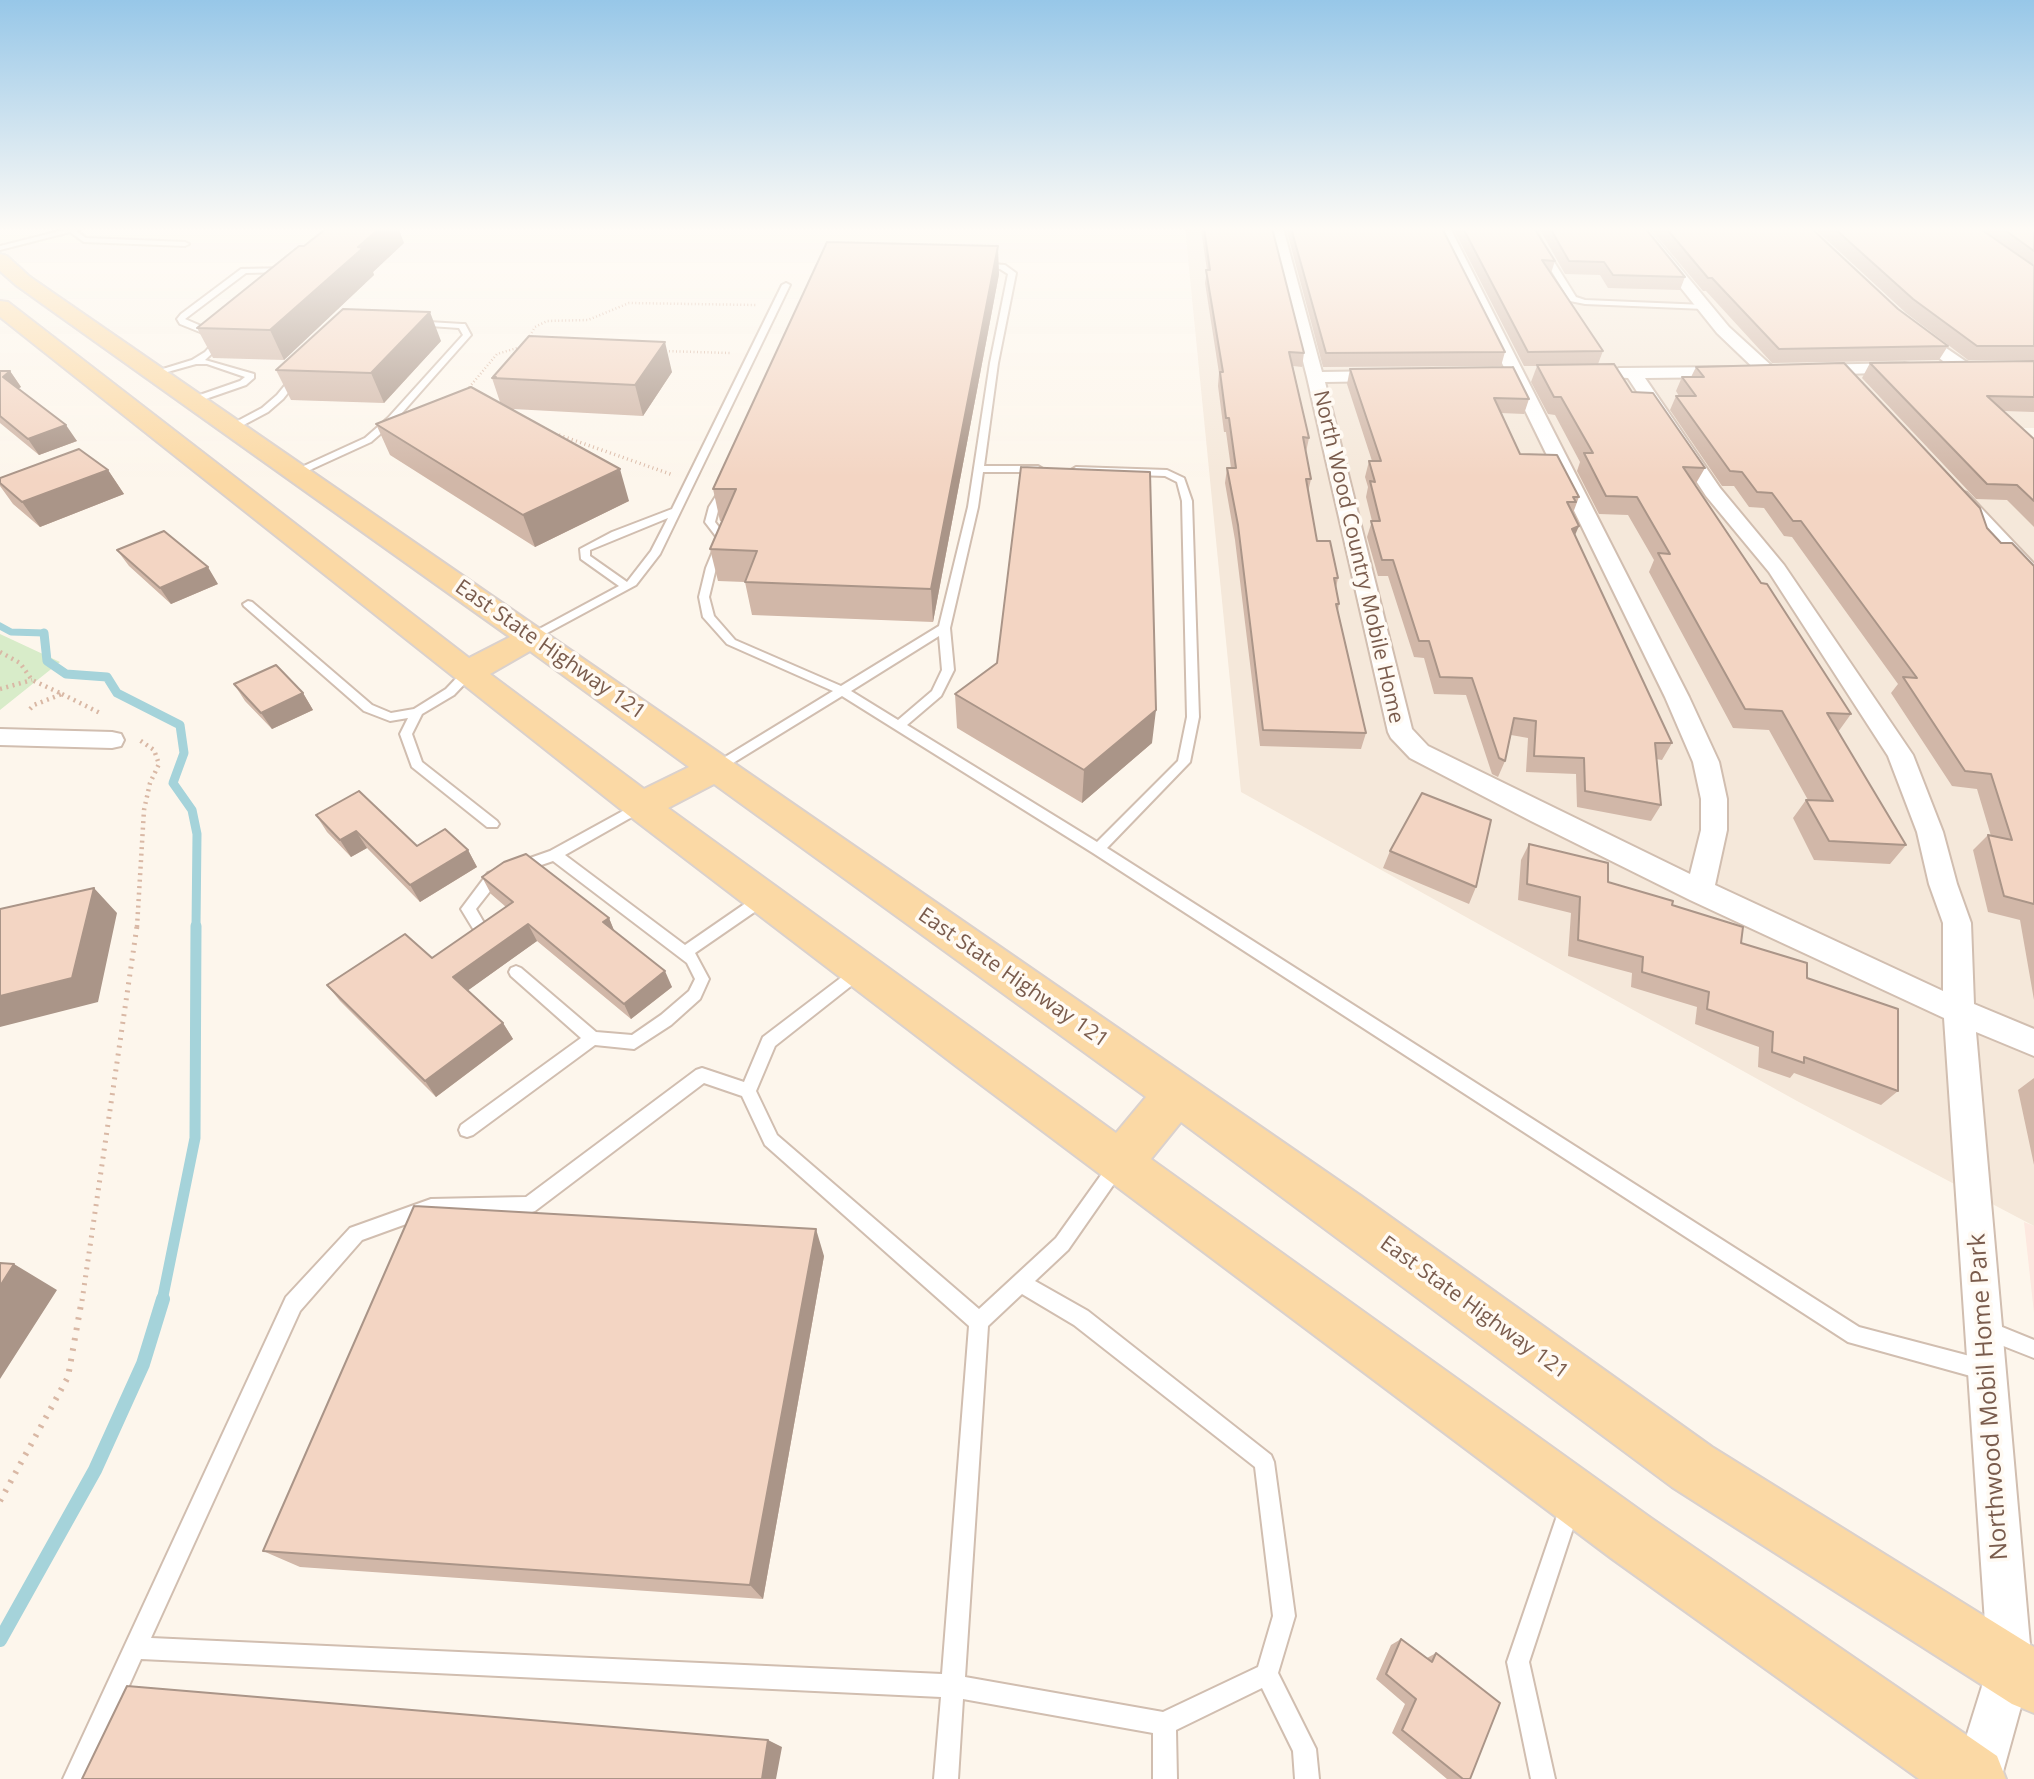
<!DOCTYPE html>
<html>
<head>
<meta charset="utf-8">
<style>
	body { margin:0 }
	canvas { display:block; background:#fdf6ec }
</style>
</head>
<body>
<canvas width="2034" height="1779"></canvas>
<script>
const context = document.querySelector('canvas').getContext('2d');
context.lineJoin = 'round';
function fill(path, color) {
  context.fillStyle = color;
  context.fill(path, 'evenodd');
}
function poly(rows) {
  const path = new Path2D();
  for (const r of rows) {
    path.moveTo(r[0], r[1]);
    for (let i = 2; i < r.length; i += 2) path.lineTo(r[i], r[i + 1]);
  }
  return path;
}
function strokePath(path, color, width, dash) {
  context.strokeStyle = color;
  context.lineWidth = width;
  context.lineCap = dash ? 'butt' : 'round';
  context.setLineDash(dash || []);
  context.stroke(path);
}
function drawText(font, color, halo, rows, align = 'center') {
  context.font = font + ' "Open Sans",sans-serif';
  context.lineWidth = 7;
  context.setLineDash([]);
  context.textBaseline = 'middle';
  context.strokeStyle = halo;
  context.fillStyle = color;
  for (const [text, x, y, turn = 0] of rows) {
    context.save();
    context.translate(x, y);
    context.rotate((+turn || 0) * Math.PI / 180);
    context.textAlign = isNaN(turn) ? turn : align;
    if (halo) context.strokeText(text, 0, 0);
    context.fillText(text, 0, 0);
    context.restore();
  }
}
fill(poly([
	[1185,228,2034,228,2034,428,2011,428,2034,450,2034,1226,1797,1101,1241,792]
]), '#f5e8da');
fill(poly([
	[2024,1222,2034,1226,2034,1313]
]), '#fde8e0');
fill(poly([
	[0,634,60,662,0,710]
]), '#d8ecc9');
strokePath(poly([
	[0,626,11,632,44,633,44,635]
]), '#a5d3da', 7);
strokePath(poly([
	[44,633,47,661,66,674,107,677,117,693,180,725,184,753,173,783,192,810,197,834,196,927]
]), '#a5d3da', 9);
strokePath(poly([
	[162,1301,195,1138,196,926]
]), '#a5d3da', 11);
strokePath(poly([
	[0,1640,95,1470,143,1364,163,1299]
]), '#a5d3da', 14);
const lane = poly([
	[72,228,82,228,76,231,86,238,185,242,189,244,185,246,84,242,70,232,0,250,0,246,72,228],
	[1530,228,1536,228,1541,241,1576,297,1585,300,1705,305,1709,307,1705,309,1585,304,1570,301,1533,241,1530,228],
	[979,263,1005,265,1016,273,998,363,984,466,1038,466,1043,469,1038,472,983,472,978,507,950,628,954,670,941,696,907,725,1097,842,1178,761,1187,717,1182,501,1177,482,1165,476,1076,473,1071,470,1076,467,1167,470,1184,478,1192,501,1199,717,1190,762,1107,848,1859,1327,1985,1360,1992,1363,1995,1370,1992,1377,1985,1380,1848,1342,1093,853,842,696,720,771,712,771,710,768,712,765,833,691,727,644,703,617,699,597,706,568,718,539,705,522,709,507,723,485,731,487,719,507,715,522,728,539,716,568,709,597,714,616,735,640,841,686,939,626,968,507,990,363,1008,274,1000,269,976,267,976,263,979,263],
	[939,636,942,670,932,691,898,720,851,691,939,636],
	[290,268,290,272,287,272,246,273,185,319,222,335,221,345,205,360,254,374,254,378,246,385,194,403,190,400,191,398,240,381,245,377,207,364,196,364,153,376,153,372,192,360,205,352,214,342,215,338,180,324,177,319,181,314,241,269,290,268],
	[786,283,790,285,660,554,636,585,536,639,528,639,528,635,619,586,581,559,580,549,612,532,672,509,782,285,786,283],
	[668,518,651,551,627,582,590,556,590,550,668,518],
	[412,321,462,324,465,324,471,335,394,422,371,442,301,474,295,474,295,470,365,438,388,418,463,335,459,328,415,325,412,325,412,321],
	[295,373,302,375,283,399,268,412,236,429,230,429,230,425,262,408,277,395,295,373],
	[248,601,252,602,372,705,391,713,414,709,446,689,465,669,473,669,473,675,454,695,422,714,412,734,422,762,497,821,499,824,497,827,487,827,412,767,400,734,408,718,390,721,364,711,244,606,243,604,248,601],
	[641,801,648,806,646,809,565,855,685,945,759,894,769,894,771,898,769,902,695,953,709,979,700,999,671,1025,634,1049,595,1045,473,1135,467,1137,461,1135,459,1130,461,1125,581,1038,511,976,509,972,511,968,516,966,521,968,596,1032,632,1035,661,1015,689,991,695,979,687,963,553,861,518,873,511,868,513,864,550,851,641,801],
	[499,870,506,875,504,879,498,881,476,909,487,928,485,932,475,932,461,909,488,873,499,870],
	[860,965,865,967,867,971,865,975,775,1046,756,1091,777,1135,979,1309,1056,1238,1111,1161,1117,1158,1123,1161,1125,1166,1123,1171,1068,1250,1035,1281,1088,1311,1271,1455,1274,1462,1295,1616,1278,1673,1316,1749,1319,1779,1295,1779,1293,1751,1262,1688,1176,1730,1177,1779,1153,1779,1153,1733,963,1699,958,1779,934,1779,941,1697,141,1659,87,1779,63,1779,286,1297,350,1228,431,1199,526,1197,696,1070,702,1068,744,1082,763,1037,855,967,860,965],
	[704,1083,742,1096,765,1145,969,1326,942,1674,151,1638,300,1311,362,1240,431,1215,529,1213,535,1211,704,1083],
	[1022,1294,1074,1325,1255,1467,1273,1616,1258,1667,1163,1712,965,1677,988,1326,1022,1294],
	[1985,1320,2034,1340,2034,1358,1978,1336,1976,1329,1978,1322,1985,1320],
	[1570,1497,1577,1500,1580,1507,1529,1662,1555,1779,1531,1779,1507,1662,1560,1507,1563,1500,1570,1497]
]);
const street = poly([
	[1269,228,1283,228,1322,372,1386,371,1394,376,1386,381,1325,382,1412,729,1428,746,1690,874,1701,830,1701,799,1693,762,1665,697,1436,228,1450,228,1689,697,1719,762,1727,799,1727,830,1715,885,1943,991,1943,923,1929,884,1917,832,1888,756,1769,572,1706,496,1628,378,1613,377,1611,373,1619,368,1733,367,1741,372,1733,377,1645,378,1720,488,1784,565,1913,755,1943,832,1957,884,1971,923,1974,1004,2034,1029,2034,1056,1976,1032,2032,1667,2001,1779,1953,1779,1988,1667,1944,1018,1690,900,1531,821,1410,758,1391,738,1388,732,1307,377,1269,228],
	[1633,228,1647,228,1729,327,1774,368,1776,372,1774,376,1762,376,1717,333,1633,228],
	[1914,326,1968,363,1970,367,1968,371,1956,371,1908,334,1906,331,1908,328,1914,326],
	[1904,363,1910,364,1912,368,1910,372,1812,375,1804,370,1812,365,1904,363],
	[1960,491,1967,493,2034,564,2034,583,2026,582,1953,501,1950,497,1953,493,1960,491],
	[0,729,112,732,121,734,124,740,121,746,112,748,0,745,0,729]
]);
const primary = poly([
	[0,254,7,256,30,277,1361,1196,1712,1447,2034,1647,2034,1713,2012,1704,1672,1487,1181,1122,1151,1159,1651,1518,1997,1756,2006,1779,1919,1779,1611,1558,956,1066,628,815,0,317,0,301,8,302,469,658,510,637,16,285,0,271,0,254],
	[530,651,689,767,644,789,490,674,530,651],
	[714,784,1146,1097,1116,1133,668,808,714,784]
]);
strokePath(lane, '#d1beb0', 4);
strokePath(street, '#d1beb0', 4);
strokePath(primary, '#dad1cd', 4);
strokePath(poly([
	[528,339,535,327,547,321,588,320,629,303,756,305],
	[662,351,730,353],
	[467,390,497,354,524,346]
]), '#d9b8a5', 2.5, [1, 2.5]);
strokePath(poly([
	[559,435,673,475]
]), '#d9b8a5', 3.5, [1, 3.5]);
strokePath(poly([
	[0,652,20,663,32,680,62,694,34,705,27,712],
	[0,689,32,680],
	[62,694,102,714],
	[137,927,144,810,150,783,159,764,154,750,138,739]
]), '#d9b8a5', 4.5, [2, 4.5]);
strokePath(poly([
	[82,1301,137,926]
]), '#d9b8a5', 5, [2, 6]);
strokePath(poly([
	[0,1501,68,1377,82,1299]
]), '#d9b8a5', 6, [2.5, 8]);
fill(lane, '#fff');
fill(street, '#fff');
fill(primary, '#fbd9a5');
fill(poly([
	[327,228,398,228,404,243,373,272,374,275,284,360,213,358,197,328],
	[1196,228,1272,228,1304,353,1302,367,1293,366,1309,438,1306,452,1311,479,1308,492,1317,541,1338,578,1336,588,1339,604,1338,611,1366,733,1361,749,1260,746,1235,540,1225,483,1227,468,1231,468,1226,432,1224,432,1218,386,1219,373,1205,283,1207,270,1201,230,1197,230],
	[1286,228,1442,228,1505,352,1501,366,1323,367],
	[1453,228,1534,228,1555,261,1551,273,1603,351,1598,364,1632,392,1705,468,1695,485,1851,714,1838,732,1906,845,1890,864,1814,860,1793,818,1806,800,1808,800,1769,730,1733,728,1649,572,1654,560,1628,515,1599,514,1577,471,1580,462,1555,415,1548,414,1531,382,1537,366,1524,366],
	[1539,228,1645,228,1685,277,1680,290,1608,288,1600,275,1565,274],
	[1650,228,1811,228,1898,309,1948,346,1939,360,1772,363,1706,291,1703,291],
	[1814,228,2034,228,2034,360,1968,360,1906,313],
	[999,274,933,622,752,615,745,582,718,581,710,549,722,521,720,521,713,489],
	[441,341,384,403,291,400,276,370],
	[2034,361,2034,412,2004,411,2034,439,2034,527,2007,500,1976,499,1862,378,1870,363],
	[1696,367,1987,528,2001,543,2034,566,2034,1000,2020,920,1988,912,1973,850,1988,835,1991,836,1977,789,1952,786,1891,693,1898,684,1792,537,1784,536,1764,508,1749,507,1734,486,1722,486,1670,410,1676,396,1679,396,1676,391,1682,377,1691,377],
	[1350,369,1529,399,1524,414,1501,413,1520,454,1579,497,1573,513,1575,536,1672,743,1662,760,1656,759,1661,805,1651,821,1577,807,1576,774,1526,772,1528,738,1511,735,1505,761,1498,777,1492,774,1466,695,1434,694,1424,658,1414,657,1388,576,1378,576,1367,537,1372,521,1366,497,1368,487,1365,477,1369,461,1372,461,1347,384],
	[0,371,10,371,21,387,18,388,77,441,39,455,0,423],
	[672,372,643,416,513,409,629,501,535,547,390,455,376,424,500,402,492,378,493,378,493,377],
	[108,470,124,494,40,527,13,504,0,486,0,478],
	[117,550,218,584,171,604,129,566],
	[234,684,303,693,313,710,272,729,245,701],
	[955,694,1152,743,1082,803,957,728],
	[316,815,417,846,468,850,477,867,420,902,367,848,351,857,327,832],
	[1529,844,1608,882,1672,905,1807,978,1898,1091,1881,1105,1794,1073,1790,1078,1758,1067,1759,1047,1695,1024,1697,1007,1631,987,1632,973,1568,956,1571,913,1518,900,1521,860],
	[1390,851,1476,887,1469,904,1383,868],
	[482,877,609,918,614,931,672,987,631,1019,537,941,468,990,503,1023,513,1039,436,1097,340,1001,327,985,432,958,506,907,491,894],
	[2034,1078,2034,1165,2018,1090],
	[824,1256,763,1599,300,1567,263,1551],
	[1401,1639,1427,1658,1436,1653,1470,1779,1447,1779,1392,1733,1405,1704,1376,1679,1391,1645]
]), '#d1b7a8');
fill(poly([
	[380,228,398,228,404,243,373,272,374,275,284,360,270,330],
	[998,246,999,274,933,622,931,589],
	[430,312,441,341,384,403,371,373],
	[665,342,672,372,643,416,635,385],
	[10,371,21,387,13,392,3,377],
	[66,425,77,441,39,455,28,439],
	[620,469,629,501,535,547,523,515],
	[108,470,124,494,40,527,22,502],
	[1579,526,1572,542,1572,529],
	[208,567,218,584,171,604,160,588],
	[303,693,313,710,272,729,261,713],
	[1156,710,1152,743,1082,803,1084,770],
	[356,831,367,848,351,857,340,840],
	[468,850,477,867,420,902,410,885],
	[94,888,117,913,98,1002,0,1027,0,996],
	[609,918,616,935,603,922],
	[528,924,537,941,463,994,453,977],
	[665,971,672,987,631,1019,624,1004],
	[503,1023,513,1039,436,1097,425,1081],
	[816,1229,824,1256,763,1599,750,1585],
	[14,1264,57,1290,0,1379,0,1286],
	[768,1740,782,1747,776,1779,762,1779]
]), '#aa9588');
const building = poly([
	[327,228,380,228,358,247,363,248,270,330,197,328,299,246,304,246,327,228],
	[1204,228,1272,228,1304,353,1289,352,1309,438,1303,437,1311,479,1306,479,1317,541,1330,541,1338,578,1334,578,1339,604,1336,604,1366,733,1263,730,1238,525,1227,468,1236,468,1229,418,1226,418,1220,372,1223,372,1206,270,1210,270,1204,228],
	[1291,228,1442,228,1505,352,1326,353,1291,228],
	[1463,228,1534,228,1555,261,1542,260,1603,351,1528,352,1463,228],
	[1550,228,1645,228,1685,277,1613,275,1604,262,1569,261,1550,228],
	[1666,228,1811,228,1898,309,1948,346,1779,349,1712,278,1708,278,1666,228],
	[1834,228,1979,228,2034,266,2034,346,1977,346,1913,299,1834,228],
	[2002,228,2034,228,2034,251,2002,228],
	[827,242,998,246,931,589,745,582,757,551,710,549,736,489,713,489,827,242],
	[343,309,430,312,371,373,276,370,343,309],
	[529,336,665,342,635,385,492,378,496,377,493,377,529,336],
	[2034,361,2034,397,1987,396,2034,439,2034,501,2017,485,1987,484,1870,363,2034,361],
	[1844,363,1980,508,1987,528,2001,543,2012,543,2034,566,2034,904,2004,896,1988,835,2012,840,1991,774,1965,771,1903,677,1917,678,1801,521,1793,521,1772,493,1757,492,1742,472,1730,471,1676,396,1696,396,1682,377,1704,377,1696,367,1844,363],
	[1614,364,1632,392,1653,393,1705,468,1683,467,1761,583,1767,584,1851,714,1827,713,1906,845,1829,841,1806,800,1833,801,1782,711,1745,709,1658,553,1670,554,1637,497,1606,496,1584,453,1593,453,1561,397,1554,397,1537,365,1614,364],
	[1513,367,1529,399,1494,398,1520,454,1557,455,1579,497,1573,497,1576,502,1567,502,1579,526,1572,529,1672,743,1655,743,1661,805,1585,791,1584,758,1534,756,1536,721,1514,718,1505,761,1499,758,1472,678,1440,677,1429,641,1419,641,1393,560,1382,560,1371,521,1380,521,1370,481,1375,482,1369,461,1381,461,1350,369,1513,367],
	[0,371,10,371,3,377,66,425,28,439,0,416,0,371],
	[471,387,620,469,523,515,376,424,471,387],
	[79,449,108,470,22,502,0,483,0,478,79,449],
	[1021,467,1150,472,1156,710,1084,770,955,694,997,663,1021,467],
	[164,531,208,567,160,588,117,550,164,531],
	[276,665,303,693,261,713,234,684,276,665],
	[359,791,417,846,445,829,468,850,410,885,356,831,340,840,316,815,359,791],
	[1422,793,1491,820,1476,887,1390,851,1422,793],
	[1529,844,1608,863,1608,882,1673,901,1672,905,1743,927,1741,943,1807,963,1807,978,1898,1009,1898,1091,1804,1057,1804,1063,1772,1052,1773,1032,1707,1009,1709,992,1642,972,1643,957,1578,940,1580,897,1527,884,1529,844],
	[526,854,609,918,603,922,665,971,624,1004,528,924,453,977,503,1023,425,1081,327,985,405,934,432,958,513,902,482,877,504,862,526,854],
	[94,888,72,978,0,996,0,909,94,888],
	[414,1206,816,1229,750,1585,263,1551,414,1206],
	[0,1263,14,1264,0,1286,0,1263],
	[1401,1639,1432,1662,1436,1653,1500,1703,1470,1779,1463,1779,1402,1730,1416,1699,1386,1674,1401,1639],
	[127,1686,768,1740,762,1779,82,1779,127,1686]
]);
fill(building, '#f3d5c3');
strokePath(building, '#aa9588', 2);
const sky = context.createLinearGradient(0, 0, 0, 477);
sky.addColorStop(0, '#97c7e8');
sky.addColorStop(0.48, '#fefbf6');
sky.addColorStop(1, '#fefbf600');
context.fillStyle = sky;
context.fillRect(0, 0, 2034, 477);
drawText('21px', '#7a5c4d', '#fffaf3', [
	["North Wood Country Mobile Home",1358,557,77],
	["East State Highway 121",550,650,35],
	["East State Highway 121",1013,978,35],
	["East State Highway 121",1474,1308,36]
]);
drawText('24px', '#7a5c4d', '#fffaf3', [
	["Northwood Mobil Home Park",1989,1397,-94]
]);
</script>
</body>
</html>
